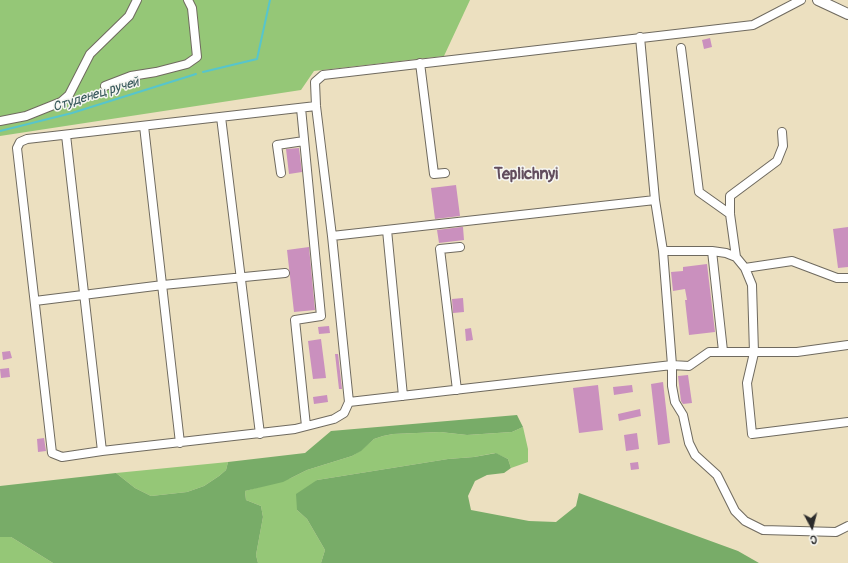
<!DOCTYPE html>
<html>
<head>
<meta charset="utf-8">
<style>
	body { margin:0 }
	#map { position:relative; width:848px; height:563px; overflow:hidden; background:#ece0c0; font-family:Pangolin,sans-serif }
	canvas { display:block }
	.north { position:absolute; left:792px; top:507px; width:40px; height:40px; -webkit-text-stroke:3px #f6f6f2; paint-order:stroke; rotate:173deg; font-size:11px; font-weight:700; line-height:16px; text-align:center; color:#2b2b2b }
	.north::after { content:''; display:block; margin:auto; width:14px; height:18px; background:#2b2b2b; clip-path:polygon(50% 0,100% 100%,50% 72%,0 100%) }
</style>
</head>
<body>
<div id="map">
<canvas width="848" height="563"></canvas>
<div class="north">С</div>
</div>
<script>
const context = document.querySelector('canvas').getContext('2d');
context.lineJoin = 'round';
function fill(path, color) {
  context.fillStyle = color;
  context.fill(path, 'evenodd');
}
function poly(rows) {
  const path = new Path2D();
  for (const r of rows) {
    path.moveTo(r[0], r[1]);
    for (let i = 2; i < r.length; i += 2) path.lineTo(r[i], r[i + 1]);
  }
  return path;
}
function strokePath(path, color, width, dash) {
  context.strokeStyle = color;
  context.lineWidth = width;
  context.lineCap = dash ? 'butt' : 'round';
  context.setLineDash(dash || []);
  context.stroke(path);
}
function drawText(font, color, halo, rows, align = 'center') {
  context.font = font + ' Pangolin,sans-serif';
  context.lineWidth = 3;
  context.setLineDash([]);
  context.textBaseline = 'middle';
  context.strokeStyle = halo;
  context.fillStyle = color;
  for (const [text, x, y, turn = 0] of rows) {
    context.save();
    context.translate(x, y);
    context.rotate((+turn || 0) * Math.PI / 180);
    context.textAlign = isNaN(turn) ? turn : align;
    if (halo) context.strokeText(text, 0, 0);
    context.fillText(text, 0, 0);
    context.restore();
  }
}
fill(poly([
	[0,0,470,0,444,56,314,71,301,90,0,136],
	[523,427,528,449,528,462,511,468,508,459,495,453,474,457,448,459,317,480,297,510,307,519,325,550,321,563,258,563,256,555,263,517,261,506,246,500,245,491,291,478,307,470,352,456,360,451,374,439,383,436,393,434,440,432,467,435,512,432],
	[228,462,226,470,219,476,204,486,187,492,151,496,135,488,116,473],
	[0,537,11,537,53,563,0,563]
]), '#95c777');
fill(poly([
	[517,415,523,427,512,432,467,435,440,432,393,434,383,436,374,439,361,451,352,456,307,470,283,482,245,491,246,500,261,506,263,517,256,555,258,563,53,563,11,537,0,537,0,486,116,473,135,488,151,496,187,492,204,486,219,476,226,470,228,462,305,453,331,431],
	[496,453,508,459,511,468,504,473,487,475,475,481,468,496,471,510,529,521,556,522,576,506,579,493,738,551,759,563,321,563,325,550,307,519,297,510,296,494,317,480,448,459,474,457]
]), '#78ac68');
strokePath(poly([
	[203,72,257,59,270,0],
	[0,131,72,113,196,74]
]), '#57c5cc', 2);
fill(poly([
	[710,38,712,47,704,49,702,40],
	[299,148,302,172,289,174,286,149],
	[456,185,460,216,435,219,431,188],
	[461,227,463,227,464,240,439,243,437,230],
	[848,227,848,267,838,268,833,229],
	[309,247,315,310,294,312,287,250],
	[707,264,715,332,689,335,685,300,687,300,685,289,673,291,671,272,683,271,683,267],
	[463,298,464,312,453,313,452,299],
	[329,326,330,333,319,334,318,327],
	[471,328,473,340,466,341,465,329],
	[321,339,326,378,313,379,308,341],
	[10,351,12,358,3,360,2,352],
	[335,354,338,354,342,389,339,389],
	[9,368,10,377,1,378,0,369],
	[688,375,692,403,683,404,681,401,678,376],
	[663,382,670,443,658,445,651,384],
	[598,385,603,430,579,433,573,388],
	[632,385,633,392,614,395,613,387],
	[327,395,328,402,314,404,313,397],
	[640,409,641,416,619,421,618,414],
	[637,433,639,449,626,451,624,435],
	[44,438,46,451,38,452,37,439],
	[638,462,639,469,631,470,630,463]
]), '#ca90be');
const minor = poly([
	[640,37,655,200,663,251,672,365,672,386,675,402,683,415,689,443,695,455,717,475,735,511,745,521,763,530,836,532,848,526],
	[681,48,699,192,730,214],
	[420,63,434,174,445,173],
	[105,86,131,76,156,72,187,64,197,57,192,8,188,0],
	[316,106,27,139,20,142,17,148,52,453,62,457,102,451,295,429,334,419,344,413,349,402,672,365,689,366,709,352,797,352,848,345],
	[301,108,321,316,295,320,306,426],
	[221,117,260,434],
	[0,121,26,116,61,102,69,95,90,54,129,16,137,0],
	[144,126,180,443],
	[782,132,783,146,777,161,730,196,730,214,736,257,745,268,752,285,754,353,747,383,752,434,848,422],
	[66,135,102,451],
	[281,173,277,145,304,141],
	[387,230,403,396],
	[332,236,655,200],
	[663,251,712,251,726,253,736,257],
	[712,251,723,351],
	[745,268,792,261,837,278,848,278],
	[35,301,163,285,285,273],
	[457,390,440,249,460,247],
	[349,402,332,236,316,106,315,82,323,75,753,25,801,0]
]);
const major = poly([
	[818,0,848,14]
]);
strokePath(minor, '#6f6a5f', 10);
strokePath(major, '#6f6a5f', 12);
strokePath(minor, '#fff', 8);
strokePath(major, '#fff', 10);
drawText('italic 13px', '#38595b', '#f6f6f2', [
	["Студенец ручей",96,95,-17]
]);
drawText('bold 16px', '#634e5e', '#f6f6f2', [
	["Teplichnyi",526,175]
]);
</script>
</body>
</html>
